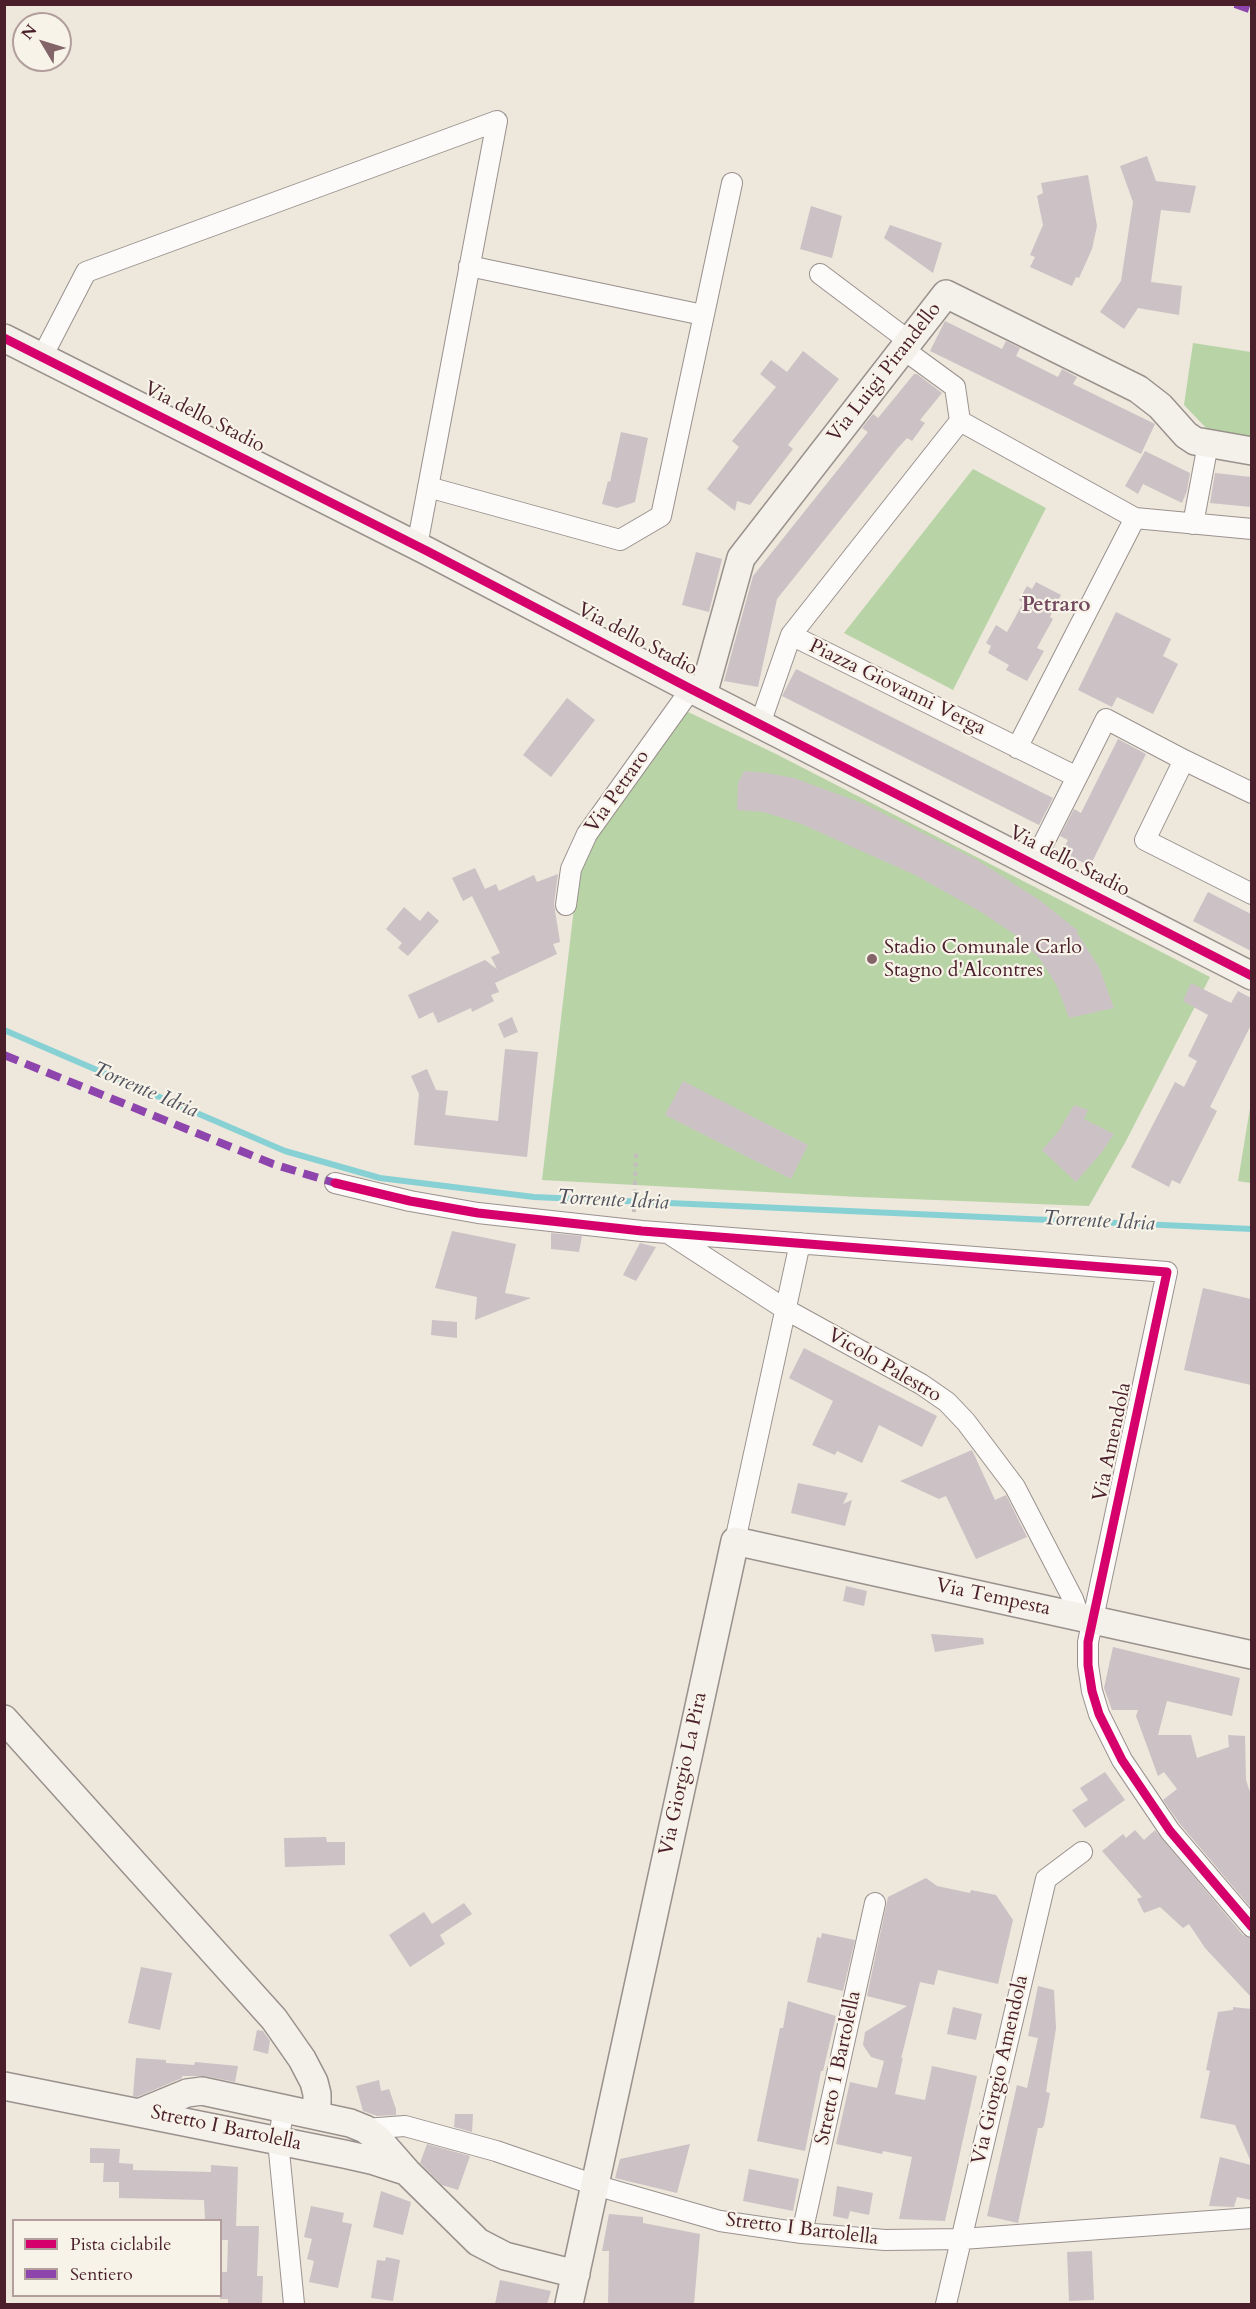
<!DOCTYPE html>
<html>
<head>
<meta charset="utf-8">
<style>
	body { margin:0 }
	#map { position:relative; width:1256px; height:2309px; overflow:hidden; background:#ede7dc; font-family:Cardo,serif }
	canvas { display:block }
	.frame { position:absolute; inset:0; border:6px solid #4a1f2b; pointer-events:none }
	.legend { position:absolute; left:12px; top:2219px; width:210px; height:78px; box-sizing:border-box; background:#f7f3e8; border:2px solid #b29e9c; margin:0; padding:8px 10px; list-style:none; font-size:18px; color:#4a1f2b }
	.legend li { display:flex; align-items:center; gap:12px; height:30px }
	.legend b { width:30px; border:2px solid #b29e9c }
	.north { position:absolute; left:12px; top:12px; width:60px; height:60px; box-sizing:border-box; background:#f7f3e8; border:2px solid #b29e9c; border-radius:50%; rotate:308deg; font-size:16px; font-weight:700; line-height:24px; text-align:center; color:#4a1f2b }
	.north::after { content:''; display:block; margin:auto; width:21px; height:27px; background:#836569; clip-path:polygon(50% 0,100% 100%,50% 72%,0 100%) }
</style>
</head>
<body>
<div id="map">
<canvas width="1256" height="2309"></canvas>
<div class="frame"></div>
<ul class="legend">
<li><b style="height:8px;background:#d6006c"></b>Pista ciclabile</li>
<li><b style="height:8px;background:#8e44ad"></b>Sentiero</li>
</ul>
<div class="north">N</div>
</div>
<script>
const context = document.querySelector('canvas').getContext('2d');
context.lineJoin = 'round';
function fill(path, color) {
  context.fillStyle = color;
  context.fill(path, 'evenodd');
}
function poly(rows) {
  const path = new Path2D();
  for (const r of rows) {
    path.moveTo(r[0], r[1]);
    for (let i = 2; i < r.length; i += 2) path.lineTo(r[i], r[i + 1]);
  }
  return path;
}
function strokePath(path, color, width, dash) {
  context.strokeStyle = color;
  context.lineWidth = width;
  context.lineCap = dash ? 'butt' : 'round';
  context.setLineDash(dash || []);
  context.stroke(path);
}
function drawText(font, color, halo, rows, align = 'center') {
  context.font = font + ' Cardo,serif';
  context.lineWidth = 4.5;
  context.setLineDash([]);
  context.textBaseline = 'middle';
  context.strokeStyle = halo;
  context.fillStyle = color;
  for (const [text, x, y, turn = 0] of rows) {
    context.save();
    context.translate(x, y);
    context.rotate((+turn || 0) * Math.PI / 180);
    context.textAlign = isNaN(turn) ? turn : align;
    if (halo) context.strokeText(text, 0, 0);
    context.fillText(text, 0, 0);
    context.restore();
  }
}
fill(poly([
	[1193,343,1251,352,1251,436,1211,433,1184,405],
	[973,469,1046,508,953,690,844,633],
	[686,711,776,754,1210,977,1126,1141,1089,1206,859,1197,542,1180,578,874,593,841],
	[1251,1102,1252,1183,1251,1183,1238,1181]
]), '#b8d4a6');
strokePath(poly([
	[4,1030,285,1151,380,1178,534,1197,1252,1229]
]), '#87d1d4', 6);
fill(poly([
	[1147,156,1156,181,1196,186,1190,213,1161,210,1151,282,1182,286,1179,315,1138,308,1124,329,1100,312,1121,281,1133,202,1120,166],
	[1088,175,1097,226,1092,249,1079,278,1076,277,1072,286,1030,267,1035,257,1030,255,1043,225,1037,196,1043,193,1041,183],
	[811,206,842,216,832,258,800,249],
	[890,225,942,243,933,273,884,238],
	[945,321,1002,349,1006,341,1020,348,1016,356,1058,377,1062,369,1077,377,1073,384,1155,424,1141,454,930,351],
	[803,351,839,379,788,445,793,449,750,505,737,501,735,511,707,489,739,447,732,441,776,387,760,374,771,360,787,372],
	[914,374,917,374,942,393,920,420,925,423,912,441,907,438,897,449,777,599,758,687,724,681,753,576,868,432,862,428,873,414,878,418],
	[621,432,648,438,635,502,617,508,602,504,608,481,610,482],
	[1145,451,1190,473,1187,491,1182,503,1143,484,1138,494,1125,486],
	[1215,473,1251,477,1251,507,1210,503],
	[696,552,722,559,709,612,682,605],
	[1036,582,1061,595,1050,617,1053,619,1037,648,1044,651,1027,681,1006,670,1009,665,988,653,991,646,986,643,996,625,1007,632,1023,603,1019,600,1027,586,1032,589],
	[1116,612,1171,639,1163,656,1178,664,1153,714,1117,697,1112,707,1078,690],
	[796,669,1053,798,1039,825,782,696],
	[567,698,595,720,551,777,523,755],
	[1118,739,1146,754,1090,866,1062,852,1068,840,1060,836,1074,809,1081,813],
	[744,771,767,773,794,778,862,803,977,860,1041,901,1078,931,1077,933,1099,967,1114,1008,1069,1018,1057,986,1040,959,1014,934,981,912,915,875,799,823,763,812,737,810,738,783],
	[475,868,485,889,496,884,499,891,534,875,537,882,558,874,554,904,560,942,553,944,557,954,495,983,499,992,491,995,494,1001,472,1012,471,1008,438,1023,433,1012,419,1019,408,995,485,960,497,969,491,957,500,953,472,896,463,901,452,878],
	[1208,892,1251,914,1251,951,1193,921],
	[404,907,420,921,428,911,439,921,408,956,398,948,402,943,386,929],
	[1191,983,1231,1003,1238,991,1251,998,1251,1025,1210,1107,1217,1111,1180,1184,1172,1180,1169,1187,1131,1167,1175,1082,1184,1087,1197,1061,1188,1056,1208,1015,1183,1001],
	[512,1017,518,1032,504,1038,498,1024],
	[505,1049,538,1052,527,1157,414,1145,419,1094,411,1076,427,1069,436,1090,448,1091,445,1115,498,1121],
	[683,1081,808,1145,791,1179,665,1115],
	[1074,1105,1088,1110,1084,1119,1114,1134,1102,1152,1076,1182,1042,1150,1058,1132],
	[452,1231,516,1244,505,1293,531,1298,475,1320,477,1297,435,1288],
	[551,1233,582,1236,579,1252,551,1249],
	[640,1243,656,1247,636,1281,623,1275],
	[1203,1288,1251,1299,1251,1385,1184,1370],
	[432,1320,457,1322,457,1338,431,1335],
	[804,1348,937,1416,922,1447,879,1425,862,1463,837,1451,835,1455,812,1445,833,1401,789,1378],
	[972,1450,995,1500,1006,1495,1027,1537,976,1559,946,1496,939,1499,900,1481],
	[798,1483,848,1493,843,1504,852,1500,845,1526,791,1513],
	[846,1586,867,1591,864,1606,843,1601],
	[931,1634,983,1638,984,1644,935,1652],
	[1113,1647,1240,1678,1232,1716,1167,1701,1158,1735,1191,1735,1197,1758,1229,1747,1228,1735,1245,1736,1246,1780,1251,1795,1251,1908,1180,1824,1163,1800,1177,1789,1164,1772,1158,1776,1136,1716,1138,1710,1112,1710,1104,1688],
	[1105,1772,1125,1800,1085,1828,1072,1810,1088,1800,1080,1788],
	[1135,1830,1144,1840,1155,1830,1243,1935,1251,1939,1251,1997,1205,1948,1189,1924,1183,1928,1160,1907,1144,1913,1137,1899,1142,1897,1102,1851,1123,1834,1126,1838],
	[326,1837,327,1842,345,1842,345,1865,285,1867,284,1838],
	[926,1878,937,1886,970,1893,971,1890,996,1895,1013,1920,998,1984,938,1970,934,1985,920,1982,901,2059,903,2057,895,2094,925,2100,932,2066,977,2076,945,2221,899,2219,912,2157,883,2151,882,2154,836,2144,850,2082,877,2088,884,2061,871,2057,863,2045,865,2032,907,2006,867,1996,888,1897],
	[464,1903,472,1914,440,1935,445,1944,410,1967,389,1935,424,1912,432,1924],
	[822,1933,855,1940,843,1991,807,1982,817,1937,821,1938],
	[141,1967,172,1973,160,2030,128,2023],
	[1038,1986,1054,1990,1056,2028,1046,2092,1050,2093,1044,2125,1042,2128,1038,2128,1018,2223,987,2216,1017,2085,1027,2088,1038,2038,1028,2036],
	[788,2001,836,2016,823,2071,821,2071,805,2151,757,2141,780,2028,783,2028],
	[953,2007,982,2014,976,2040,947,2034],
	[1233,2007,1251,2009,1251,2162,1235,2125,1200,2118,1210,2071,1206,2070,1218,2012,1233,2010],
	[257,2030,263,2031,270,2041,268,2054,253,2050],
	[136,2058,166,2060,166,2063,194,2065,195,2062,238,2066,235,2082,205,2076,182,2076,182,2078,137,2097,133,2096],
	[379,2080,381,2091,389,2089,396,2109,396,2115,377,2116,363,2111,356,2086],
	[455,2114,473,2114,472,2132,454,2127],
	[427,2144,470,2156,458,2190,442,2185,420,2163],
	[690,2144,677,2193,615,2178,620,2159],
	[90,2148,120,2149,119,2163,133,2164,133,2170,211,2172,211,2165,238,2167,236,2226,259,2226,257,2276,263,2276,262,2304,228,2304,228,2299,220,2299,220,2272,227,2272,228,2240,220,2240,220,2220,205,2220,204,2200,119,2198,119,2182,103,2182,104,2163,90,2163],
	[1220,2157,1251,2165,1251,2200,1237,2197,1234,2207,1209,2206],
	[749,2169,799,2179,793,2211,743,2201],
	[837,2186,873,2193,869,2215,850,2211,848,2219,833,2216],
	[381,2191,411,2202,403,2235,373,2227],
	[311,2206,344,2213,342,2222,352,2224,338,2288,309,2282,314,2261,307,2259,312,2239,304,2237],
	[609,2214,643,2217,643,2223,700,2234,694,2304,608,2304,609,2251,602,2251],
	[1092,2251,1094,2300,1069,2301,1067,2252],
	[386,2257,400,2260,393,2301,371,2298,377,2260,385,2261],
	[500,2280,551,2291,547,2304,495,2304]
]), '#ccc1c5');
const street = poly([
	[469,266,703,315],
	[820,274,909,341],
	[903,349,955,387,960,421],
	[42,357,86,272,497,121,417,546],
	[428,487,620,540,661,516,732,183],
	[1193,524,1208,444],
	[1252,529,1135,518,960,421,791,635,1077,777,1106,719,1184,760,1145,840,1252,894],
	[760,724,791,635],
	[1017,748,1135,518],
	[1184,760,1252,793],
	[1033,864,1077,777],
	[566,905,571,869,587,834,691,689],
	[335,1183,410,1201,478,1213,642,1231,1167,1272,1088,1642,1088,1665,1092,1691,1099,1714,1122,1760,1170,1831,1252,1927],
	[671,1235,785,1309,921,1384,947,1402,966,1422,1015,1487,1073,1599,1079,1616],
	[735,1541,800,1243],
	[284,2109,278,2141,294,2304],
	[365,2129,405,2126,496,2151,595,2185,720,2221,802,2233,885,2240,962,2239,1252,2218],
	[802,2233,875,1903],
	[946,2304,1046,1879,1082,1852]
]);
const secondary = poly([
	[4,338,427,551,691,689,1252,976],
	[703,695,741,558,946,294,1138,389,1160,406,1186,435,1195,441,1252,451],
	[4,1719,274,2019,302,2059,314,2082,317,2094,317,2114],
	[4,2086,344,2154,371,2160,405,2171],
	[141,2112,187,2093,202,2091,350,2123,365,2129,378,2139,407,2172,478,2242,505,2256,576,2274],
	[569,2304,735,1541,1252,1655]
]);
strokePath(street, '#9a918d', 22);
strokePath(secondary, '#9a918d', 30);
strokePath(poly([
	[634,1212,636,1153]
]), '#c3bdbd', 4, [4.5, 4.5]);
strokePath(street, '#fcfbfa', 20);
strokePath(secondary, '#f4f1eb', 27);
strokePath(poly([
	[1235,4,1252,10],
	[4,1055,273,1164,335,1183]
]), '#8e44ad', 8, [15, 8]);
strokePath(poly([
	[4,338,427,551,691,689,1252,976],
	[335,1183,410,1201,478,1213,642,1231,1167,1272,1088,1642,1088,1665,1092,1691,1099,1714,1122,1760,1170,1831,1252,1927]
]), '#d6006c', 9);
for (const [x, y, r, color] of [
	[872,959,6,"#836569"]
]) {
  const dot = new Path2D();
  dot.arc(x, y, r, 0, 2 * Math.PI);
  context.fillStyle = color;
  context.fill(dot);
  strokePath(dot, '#f7f3e8', 2);
}
drawText('20px', '#4a1f2b', '#f7f3e8', [
	["Via Luigi Pirandello",885,373,-52],
	["Via dello Stadio",204,418,27],
	["Via dello Stadio",637,640,28],
	["Piazza Giovanni Verga",897,688,26],
	["Via Petraro",618,792,-55],
	["Via dello Stadio",1069,862,27],
	["Vicolo Palestro",884,1366,30],
	["Via Amendola",1113,1442,-78],
	["Via Tempesta",993,1598,12],
	["Via Giorgio La Pira",684,1774,-78],
	["Stretto 1 Bartolella",839,2068,-78],
	["Via Giorgio Amendola",1001,2070,-77],
	["Stretto I Bartolella",226,2129,12],
	["Stretto I Bartolella",802,2230,7]
]);
drawText('20px', '#4a1f2b', '#f7f3e8', [
	["Stadio Comunale Carlo",884,948],
	["Stagno d'Alcontres",884,971]
], 'left');
drawText('bold 21px', '#73485f', '#f7f3e8', [
	["Petraro",1056,606]
]);
drawText('italic 21px', '#4f525d', '#f7f3e8', [
	["Torrente Idria",145,1091,23],
	["Torrente Idria",613,1201,3],
	["Torrente Idria",1099,1222,3]
]);
</script>
</body>
</html>
